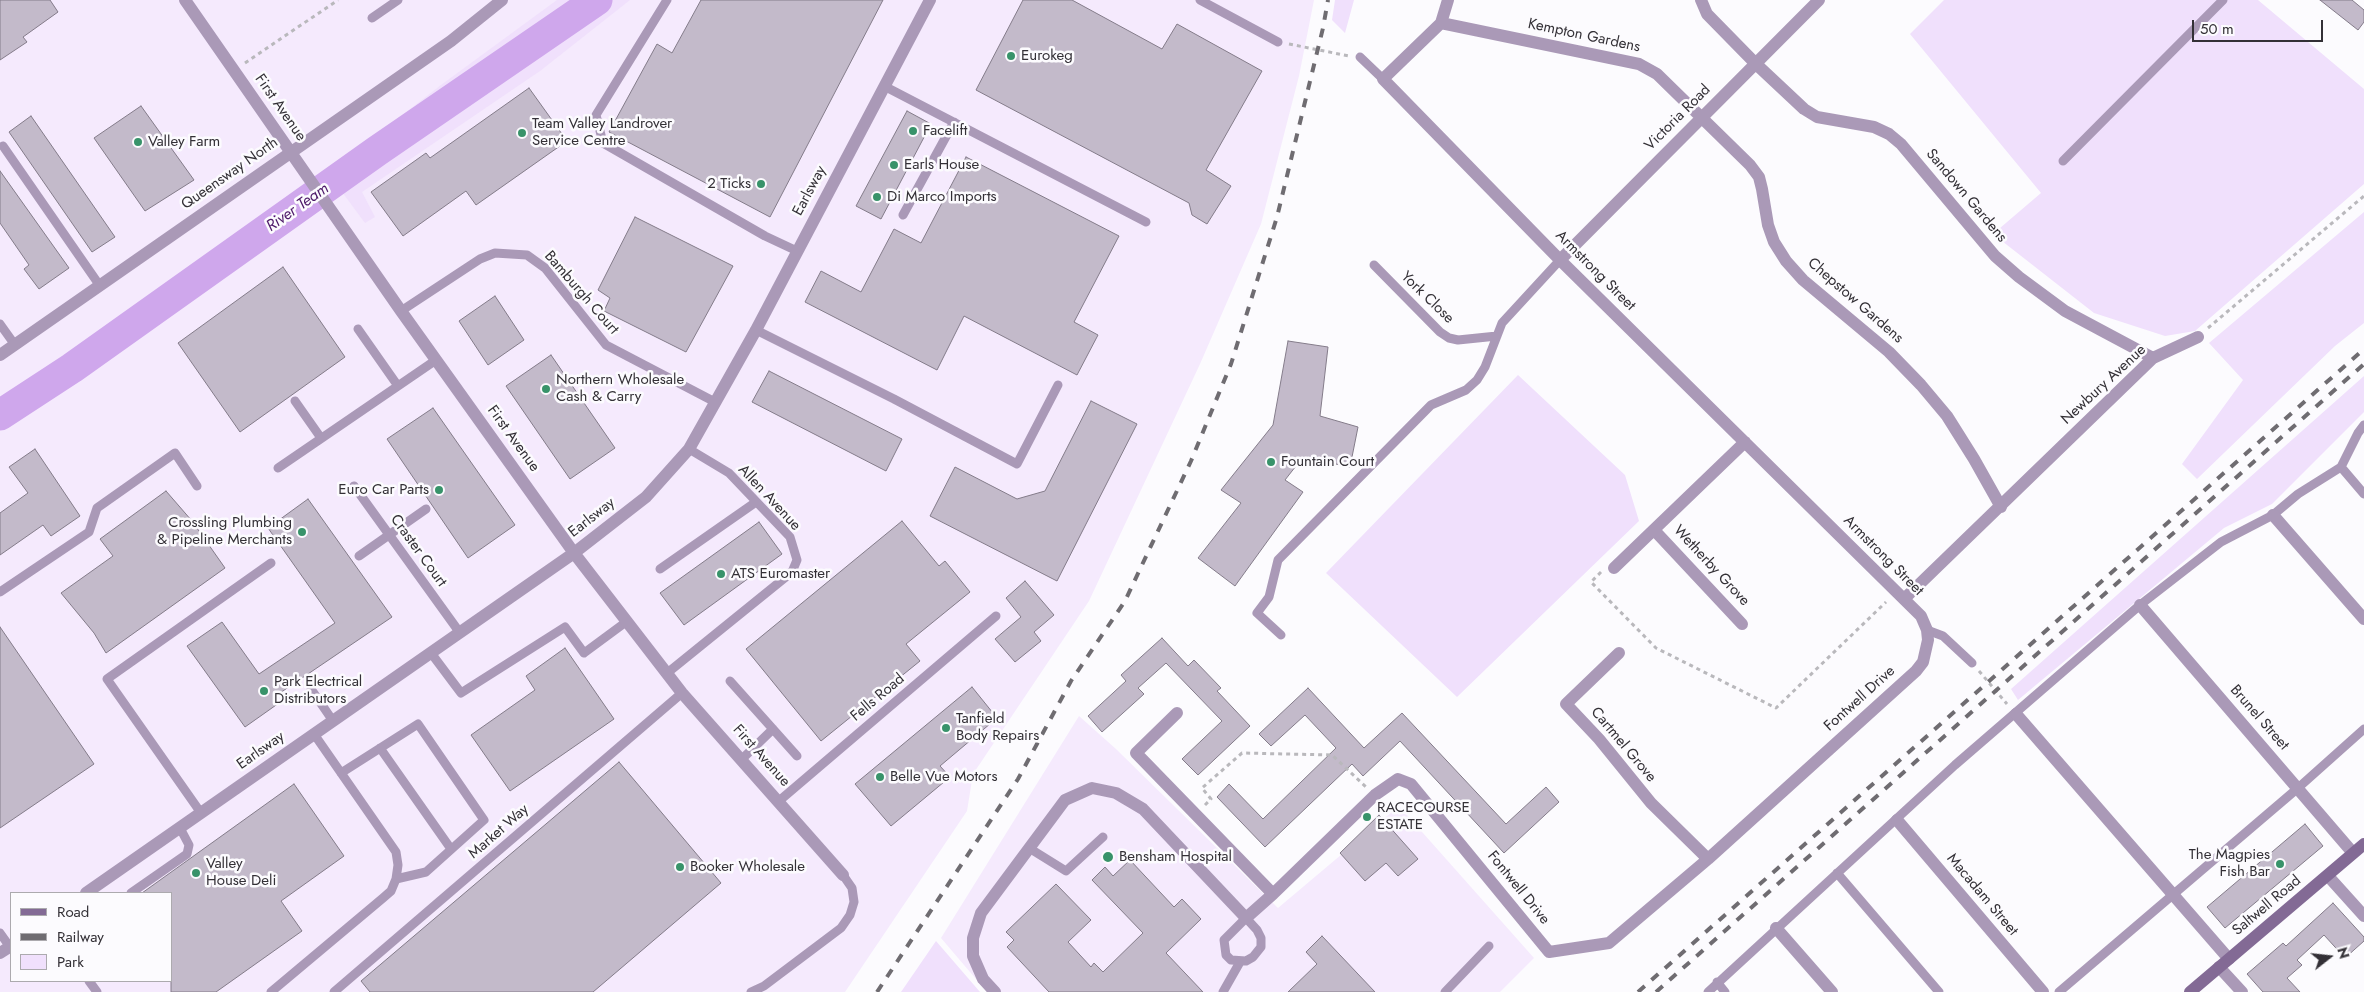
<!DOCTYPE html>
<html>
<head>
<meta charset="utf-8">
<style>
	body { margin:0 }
	#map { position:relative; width:2364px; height:992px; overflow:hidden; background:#fcfbfe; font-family:Jost,sans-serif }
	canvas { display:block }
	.legend { position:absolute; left:10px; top:892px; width:162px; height:90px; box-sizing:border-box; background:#fcfbfe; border:1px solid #acaaae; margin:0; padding:6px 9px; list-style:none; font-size:15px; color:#333036 }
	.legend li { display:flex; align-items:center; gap:10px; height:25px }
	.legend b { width:25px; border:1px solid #acaaae }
	.north { position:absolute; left:2304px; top:932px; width:50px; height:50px; -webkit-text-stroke:4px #fcfbfe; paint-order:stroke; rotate:74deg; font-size:14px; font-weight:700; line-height:20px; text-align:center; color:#333036 }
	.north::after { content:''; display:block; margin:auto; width:18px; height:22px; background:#333036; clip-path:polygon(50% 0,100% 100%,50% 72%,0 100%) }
	.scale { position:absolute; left:2192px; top:20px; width:131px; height:22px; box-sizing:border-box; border:2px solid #333036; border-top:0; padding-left:6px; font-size:15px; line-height:18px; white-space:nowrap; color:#333036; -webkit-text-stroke:4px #fcfbfe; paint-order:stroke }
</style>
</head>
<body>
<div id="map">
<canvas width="2364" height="992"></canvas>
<ul class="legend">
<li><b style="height:6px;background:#836a95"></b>Road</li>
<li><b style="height:6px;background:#6f6c71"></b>Railway</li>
<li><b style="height:14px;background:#f0e0fc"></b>Park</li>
</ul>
<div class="north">N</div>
<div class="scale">50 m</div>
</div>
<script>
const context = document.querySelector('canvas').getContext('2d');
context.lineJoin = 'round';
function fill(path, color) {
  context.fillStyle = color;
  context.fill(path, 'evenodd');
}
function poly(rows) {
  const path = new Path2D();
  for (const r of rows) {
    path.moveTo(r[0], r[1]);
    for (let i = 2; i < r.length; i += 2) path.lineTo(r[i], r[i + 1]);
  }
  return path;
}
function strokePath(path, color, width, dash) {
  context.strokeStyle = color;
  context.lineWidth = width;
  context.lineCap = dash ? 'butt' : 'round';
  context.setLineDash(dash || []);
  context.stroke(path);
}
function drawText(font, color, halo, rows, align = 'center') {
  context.font = font + ' Jost,sans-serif';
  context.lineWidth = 5;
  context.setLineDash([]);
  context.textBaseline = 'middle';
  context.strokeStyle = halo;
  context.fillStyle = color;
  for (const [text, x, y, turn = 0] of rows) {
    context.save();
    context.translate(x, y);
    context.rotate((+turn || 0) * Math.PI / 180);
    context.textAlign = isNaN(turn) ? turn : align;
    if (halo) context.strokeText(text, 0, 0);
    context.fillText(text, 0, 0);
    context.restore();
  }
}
fill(poly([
	[0,0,1314,0,1299,76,1261,224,1200,364,1089,601,973,774,967,811,845,992,0,992],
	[11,893,171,893,171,981,11,981],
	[1079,716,1116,749,1278,908,1399,806,1534,958,1500,992,987,992,941,938]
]), '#f5eafd');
fill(poly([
	[557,0,630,0,540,71,362,192,375,217,365,223,328,173,441,85],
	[1335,0,1354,0,1345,33,1332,20],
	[1944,0,2258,0,2364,89,2364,184,2195,331,2165,336,2094,313,1993,234,2041,193,1910,34],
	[2364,212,2364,323,2335,346,2197,479,2182,464,2243,380,2209,343],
	[1518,375,1625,475,1639,521,1457,697,1326,573],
	[2364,376,2364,412,2272,504,2224,528,2018,700,2011,689],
	[936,941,980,992,901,992]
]), '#f0e0fc');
strokePath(poly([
	[0,415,72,368,377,151,597,0]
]), '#cfa7ec', 31);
const building = poly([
	[0,0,50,0,58,12,23,37,27,42,0,60,0,0],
	[701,0,883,0,770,217,609,132,657,44,672,53,701,0],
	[1023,0,1072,0,1162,49,1177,24,1262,71,1206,170,1231,186,1207,224,1192,215,1189,203,976,90,1023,0],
	[2320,0,2352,0,2364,10,2364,22,2358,30,2320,0],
	[529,88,567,141,476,205,466,191,403,236,371,192,426,153,430,158,529,88],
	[141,106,194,180,145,211,94,138,141,106],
	[907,111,931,124,881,219,856,206,907,111],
	[31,116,115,237,92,252,9,132,31,116],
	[966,157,1119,236,1074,322,1098,335,1077,375,964,316,937,370,805,302,821,271,861,292,894,229,921,243,966,157],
	[0,171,69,268,39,289,24,269,29,265,0,223,0,171],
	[635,217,733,266,686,352,604,311,610,298,598,290,635,217],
	[283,267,345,357,240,432,178,343,283,267],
	[495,296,524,340,488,365,459,321,495,296],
	[1288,341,1328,347,1320,416,1358,427,1350,467,1303,457,1285,480,1303,492,1235,586,1198,558,1241,503,1221,490,1273,425,1288,341],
	[551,355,615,448,570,479,506,386,551,355],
	[769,371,902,439,886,471,752,402,769,371],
	[1091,401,1137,424,1057,581,930,516,955,467,1017,499,1045,491,1091,401],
	[433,408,515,525,468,558,387,439,433,408],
	[35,449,80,516,51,536,43,525,0,555,0,513,28,493,9,467,35,449],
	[166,491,192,521,225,568,106,653,94,633,61,593,113,556,100,539,166,491],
	[308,499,392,617,274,697,279,703,245,727,187,646,222,622,259,674,335,623,268,528,308,499],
	[902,521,939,566,945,561,970,592,906,644,920,661,821,741,746,649,902,521],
	[759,522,782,554,684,625,660,593,759,522],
	[1025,581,1054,615,1034,632,1041,641,1015,662,995,639,1021,617,1006,598,1025,581],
	[0,627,94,764,0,828,0,627],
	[1162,638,1188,666,1194,660,1221,688,1217,691,1250,726,1198,775,1182,759,1222,721,1166,663,1138,688,1144,694,1102,732,1088,716,1126,681,1121,675,1162,638],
	[565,648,614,719,510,791,471,735,535,690,526,676,565,648],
	[972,687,997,718,940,766,950,777,891,826,855,784,972,687],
	[1308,688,1364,748,1402,713,1506,824,1546,787,1559,802,1504,853,1400,741,1363,776,1352,764,1265,847,1217,797,1229,784,1263,819,1336,748,1305,715,1271,746,1259,734,1308,688],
	[619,762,721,883,593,992,370,992,361,981,619,762],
	[294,784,344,856,281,901,302,931,216,992,171,992,171,893,142,893,294,784],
	[1379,815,1418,859,1398,876,1386,863,1365,881,1340,853,1379,815],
	[2305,824,2323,846,2225,928,2207,907,2305,824],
	[1130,860,1174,907,1182,899,1201,919,1166,953,1203,992,1049,992,1007,947,1014,940,1006,932,1056,884,1091,920,1068,942,1091,967,1094,963,1103,972,1143,933,1092,880,1105,867,1113,876,1130,860],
	[2333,903,2364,937,2364,941,2345,958,2324,935,2297,960,2302,965,2287,978,2300,992,2263,992,2247,974,2283,943,2286,946,2333,903],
	[1322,936,1375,992,1288,992,1317,964,1306,952,1322,936]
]);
fill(building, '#c3baca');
strokePath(building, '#847c8a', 1);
strokePath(poly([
	[1289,44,1349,56],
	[245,63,338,0],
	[2208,328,2364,196],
	[1601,572,1591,582,1656,648,1776,708,1886,602],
	[1979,671,2007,704],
	[1205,805,1211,799,1202,788,1242,753,1332,755,1366,787]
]), '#b9b8bc', 3, [4, 4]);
strokePath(poly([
	[667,0,596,115,603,143,765,236,797,251],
	[1200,0,1278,42],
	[372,18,398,0],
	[1360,57,1383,79],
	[884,86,1146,222],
	[3,146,100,286],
	[2063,161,2223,0],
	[903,215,954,122],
	[1374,265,1440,332,1449,338,1458,340,1497,336],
	[401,311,480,259,495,253,527,255,545,268,606,345,715,402],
	[0,324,15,345],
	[358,329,398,386],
	[756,330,894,399,1017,464,1058,385],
	[295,401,321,438],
	[2341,467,2364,494],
	[278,468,436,360],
	[354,486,460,633],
	[359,556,426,509],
	[660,569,756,502],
	[0,592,89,532,97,508,175,453,197,486],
	[1927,630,1943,636,1972,663],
	[1281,635,1257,613,1269,597,1278,560,1431,405,1466,390,1477,380,1485,367,1502,323,1560,260],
	[431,653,461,693,565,627,584,653,626,622],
	[666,674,792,572,797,560,790,537,729,473,689,449],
	[730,681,797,756],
	[311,689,333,721],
	[380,748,451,849],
	[742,759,773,729],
	[341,773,418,724,484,820,426,872,396,879],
	[779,801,996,616],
	[201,813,107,679,271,563],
	[1029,848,1066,871,1103,837],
	[1837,873,1939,992],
	[131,893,187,854,189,845,180,828],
	[1246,918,1257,930,1261,938,1261,947,1253,957,1246,961,1231,960,1226,955,1224,940,1246,918],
	[0,933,10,947],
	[89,981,97,992],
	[1717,982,1725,992],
	[271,992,383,898,391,891,396,879,398,865,396,852,314,734],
	[334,992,682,693],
	[751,992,764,986,841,928,850,915,854,902,852,888,843,875],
	[1223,992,1240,962],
	[1445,992,1489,946],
	[1708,992,1955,765,2140,605,2221,542,2273,515,2298,494,2341,467,2358,433,2364,425],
	[2059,992,2298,788,2364,729]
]), '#aa99b7', 9);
strokePath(poly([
	[185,0,401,311,574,553,682,693,843,875],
	[1701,0,1707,14,1756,64,1804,109,1817,117,1874,127,1889,134,1901,144,1995,256,2019,277,2065,311,2153,358],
	[1441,23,1639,64,1657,74,1750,165,1759,177,1762,189,1768,225,1774,242,1786,261,1803,280,1889,352,1921,385,1947,416,1974,459,2001,507],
	[1560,260,1819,0],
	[0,355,451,41,502,0],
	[2273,515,2364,619],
	[1655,531,1742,624],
	[1614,568,1745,442],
	[1904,599,2153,358,2198,337],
	[2140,605,2353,853],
	[1619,653,1566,704,1599,739,1651,803,1708,859],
	[1177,713,1136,753,1273,894,1375,795,1398,779,1411,784,1549,952,1609,943,1708,859,1916,671,1923,662,1928,640,1927,630,1921,616,1560,260,1383,79,1441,23,1448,0],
	[2016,714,2229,959],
	[1897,820,2043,992],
	[2328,876,2364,916],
	[86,893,574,553,646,497,689,449,756,330,930,0],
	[1776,928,1832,992],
	[0,953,11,946],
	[2219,967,2242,992],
	[995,992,983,979,973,956,973,938,981,913,1065,800,1092,788,1116,793,1143,809,1246,918,1273,894]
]), '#aa99b7', 12);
strokePath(poly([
	[2190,992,2364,844]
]), '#836a95', 12);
strokePath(poly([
	[877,992,1018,779,1071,681,1125,601,1191,461,1231,364,1277,217,1323,28,1328,0],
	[1638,992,2364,349],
	[1656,992,2364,364]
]), '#6f6c71', 4, [9, 9]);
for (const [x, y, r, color] of [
	[1011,56,5,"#38936a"],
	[913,131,5,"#38936a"],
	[522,133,5,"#38936a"],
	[138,142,5,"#38936a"],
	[894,165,5,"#38936a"],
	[761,184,5,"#38936a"],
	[877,197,5,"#38936a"],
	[546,389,5,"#38936a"],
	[1271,462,5,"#38936a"],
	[439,490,5,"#38936a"],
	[302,532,5,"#38936a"],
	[721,574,5,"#38936a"],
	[264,691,5,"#38936a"],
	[946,728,5,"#38936a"],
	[880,777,5,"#38936a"],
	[1367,817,5,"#38936a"],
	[1108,857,6,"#38936a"],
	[2280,864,5,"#38936a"],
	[680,867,5,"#38936a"],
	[196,873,5,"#38936a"]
]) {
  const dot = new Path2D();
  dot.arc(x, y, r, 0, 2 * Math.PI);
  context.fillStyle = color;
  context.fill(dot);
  strokePath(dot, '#fcfbfe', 2);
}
drawText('15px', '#333036', '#fcfbfe', [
	["Kempton Gardens",1584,36,12],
	["First Avenue",280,108,55],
	["Victoria Road",1678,118,-45],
	["Queensway North",230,174,-35],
	["Earlsway",810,191,-62],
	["Sandown Gardens",1966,196,50],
	["Armstrong Street",1595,271,45],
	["Bamburgh Court",581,293,49],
	["York Close",1427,298,44],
	["Chepstow Gardens",1855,301,41],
	["Newbury Avenue",2104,385,-43],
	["First Avenue",513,439,54],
	["Allen Avenue",769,498,47],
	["Earlsway",592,518,-38],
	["Craster Court",418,551,54],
	["Armstrong Street",1883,556,45],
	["Wetherby Grove",1711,566,47],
	["Fells Road",878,698,-40],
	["Fontwell Drive",1860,699,-42],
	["Brunel Street",2259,718,49],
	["Cartmel Grove",1623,745,50],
	["Earlsway",261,751,-35],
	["First Avenue",761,756,48],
	["Market Way",499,832,-41],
	["Fontwell Drive",1518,888,51],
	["Macadam Street",1982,895,50],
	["Saltwell Road",2267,906,-40]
]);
drawText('15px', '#333036', '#fcfbfe', [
	["Eurokeg",1021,56],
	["Team Valley Landrover",532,124],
	["Service Centre",532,141],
	["Facelift",923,131],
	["Valley Farm",148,142],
	["Earls House",904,165],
	["2 Ticks",751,184,"right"],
	["Di Marco Imports",887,197],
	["Northern Wholesale",556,380],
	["Cash & Carry",556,397],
	["Fountain Court",1281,462],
	["Euro Car Parts",429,490,"right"],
	["Crossling Plumbing",292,523,"right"],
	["& Pipeline Merchants",292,540,"right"],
	["ATS Euromaster",731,574],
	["Park Electrical",274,682],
	["Distributors",274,699],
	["Tanfield",956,719],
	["Body Repairs",956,736],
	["Belle Vue Motors",890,777],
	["RACECOURSE",1377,808],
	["ESTATE",1377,825],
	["The Magpies",2270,855,"right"],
	["Fish Bar",2270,872,"right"],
	["Bensham Hospital",1119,857],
	["Valley",206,864],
	["House Deli",206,881],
	["Booker Wholesale",690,867]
], 'left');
drawText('italic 16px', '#4c1868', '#fcfbfe', [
	["River Team",298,208,-35]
]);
</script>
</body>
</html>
